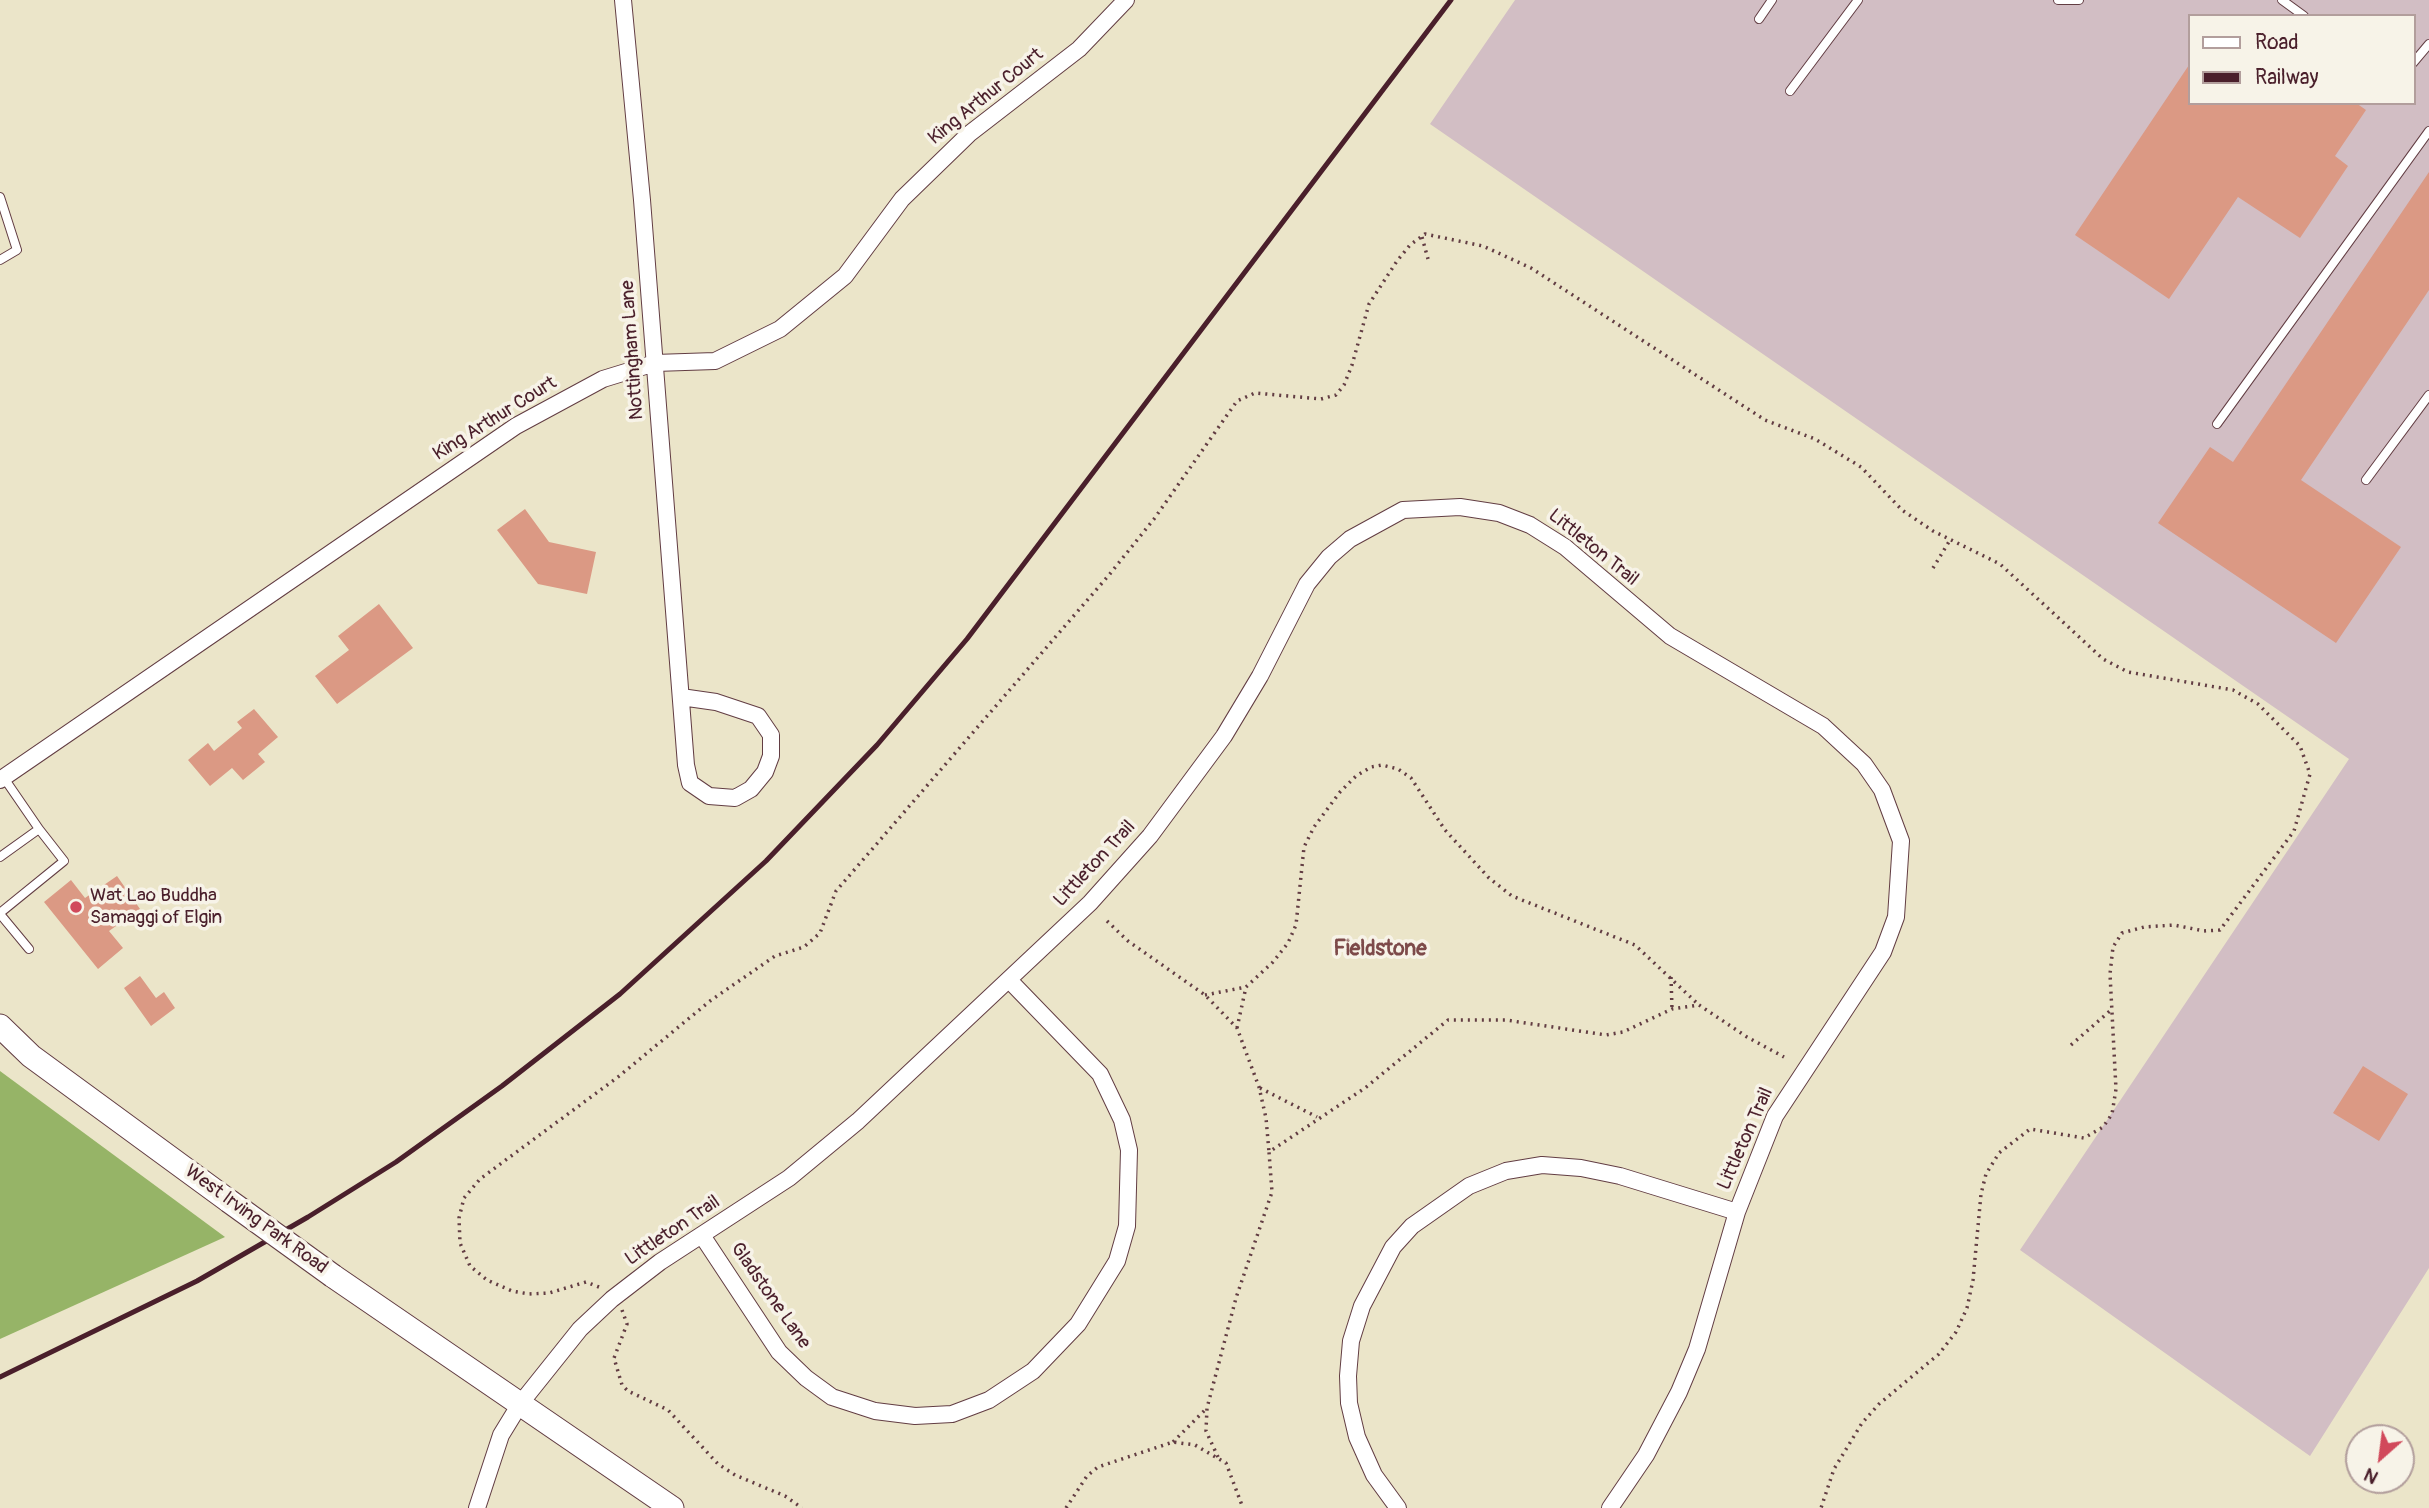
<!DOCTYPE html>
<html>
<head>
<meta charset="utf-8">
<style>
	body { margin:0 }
	#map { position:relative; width:2429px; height:1508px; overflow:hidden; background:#ebe5c9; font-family:Pangolin,sans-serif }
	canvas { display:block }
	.legend { position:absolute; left:2188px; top:14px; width:228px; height:91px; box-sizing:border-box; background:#f7f3e8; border:2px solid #b29e9c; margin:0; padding:9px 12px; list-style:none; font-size:21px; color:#4a1f2b }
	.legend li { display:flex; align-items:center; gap:14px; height:35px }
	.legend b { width:35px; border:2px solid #b29e9c }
	.north { position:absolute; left:2345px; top:1424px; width:70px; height:70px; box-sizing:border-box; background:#f7f3e8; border:2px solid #b29e9c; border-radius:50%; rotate:208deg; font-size:19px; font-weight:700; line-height:28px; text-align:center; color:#4a1f2b }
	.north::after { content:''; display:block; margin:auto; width:24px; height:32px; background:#d1495b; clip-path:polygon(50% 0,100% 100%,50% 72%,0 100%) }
</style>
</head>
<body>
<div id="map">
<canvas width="2429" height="1508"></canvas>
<ul class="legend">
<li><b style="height:9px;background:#fff"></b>Road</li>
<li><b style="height:9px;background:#4a1f2b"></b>Railway</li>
</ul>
<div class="north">N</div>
</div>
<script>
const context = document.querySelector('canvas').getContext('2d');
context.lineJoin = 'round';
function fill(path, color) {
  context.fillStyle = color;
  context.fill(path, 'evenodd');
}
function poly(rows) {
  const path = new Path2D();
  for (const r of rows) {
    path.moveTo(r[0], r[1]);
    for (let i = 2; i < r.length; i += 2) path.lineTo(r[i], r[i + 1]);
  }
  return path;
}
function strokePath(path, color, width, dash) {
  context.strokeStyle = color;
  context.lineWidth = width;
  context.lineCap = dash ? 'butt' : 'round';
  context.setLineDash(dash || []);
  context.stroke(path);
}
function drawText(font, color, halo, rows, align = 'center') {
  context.font = font + ' Pangolin,sans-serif';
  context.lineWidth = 7;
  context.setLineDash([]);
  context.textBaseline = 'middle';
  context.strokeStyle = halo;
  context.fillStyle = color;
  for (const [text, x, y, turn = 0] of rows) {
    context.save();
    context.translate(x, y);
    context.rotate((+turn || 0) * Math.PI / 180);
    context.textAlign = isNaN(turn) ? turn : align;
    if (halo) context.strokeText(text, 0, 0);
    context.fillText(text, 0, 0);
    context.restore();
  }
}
fill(poly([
	[1515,0,2429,0,2429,1268,2310,1456,2020,1250,2349,759,1430,124],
	[2189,16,2413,16,2413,103,2189,103]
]), '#d2bec4');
fill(poly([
	[0,1071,225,1237,0,1339]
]), '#96b467');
fill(poly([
	[2189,65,2189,103,2356,103,2366,110,2335,156,2348,166,2300,238,2238,197,2169,299,2075,235],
	[2429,172,2429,290,2301,480,2401,547,2336,643,2158,523,2210,447,2233,462],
	[525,509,549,542,596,552,587,594,538,584,497,530],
	[379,604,413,648,337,704,315,676,349,650,338,636],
	[254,709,278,737,258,754,265,762,243,780,232,768,210,786,188,760,208,743,214,751,242,728,237,722],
	[117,876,140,909,109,931,123,948,98,969,44,902,71,880,85,898],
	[140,976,156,998,164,992,175,1008,151,1026,124,988],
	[2363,1066,2408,1094,2379,1141,2333,1113]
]), '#db9984');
const lane = poly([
	[2058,0,2079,0],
	[2282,0,2304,16],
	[1759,19,1772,0],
	[2413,63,2429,44],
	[1790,91,1858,0],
	[0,197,17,250,0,260],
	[2217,424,2429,131],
	[2366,480,2429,395],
	[0,857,39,829,4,778],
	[0,913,64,861,39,829],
	[0,914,29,949]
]);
const street = poly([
	[623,0,642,200,686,765,690,783,709,796,735,798,751,789,765,772,771,756,771,735,758,716,716,702,681,697],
	[0,780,516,426,603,379,655,363,715,361,780,329,845,276,902,199,969,134,1079,49,1126,0],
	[703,1237,779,1352,806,1378,832,1397,875,1411,915,1416,952,1414,989,1400,1033,1371,1078,1324,1117,1261,1127,1226,1129,1150,1122,1120,1100,1074,1009,980],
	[477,1508,501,1435,520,1404,580,1329,612,1299,660,1262,789,1178,858,1121,1090,903,1150,836,1224,736,1260,676,1307,584,1329,557,1350,539,1403,510,1460,507,1499,513,1530,525,1565,547,1670,636,1823,726,1864,764,1882,790,1901,841,1896,917,1883,952,1775,1116,1737,1212,1697,1349,1679,1392,1646,1455,1610,1508],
	[1398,1508,1374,1475,1357,1437,1349,1403,1348,1376,1351,1341,1362,1306,1393,1247,1412,1226,1469,1186,1506,1171,1542,1165,1581,1168,1620,1176,1737,1212]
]);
const secondary = poly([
	[0,1026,31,1056,229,1201],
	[333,1276,672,1508]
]);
strokePath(lane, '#623d43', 10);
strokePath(street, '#623d43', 18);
strokePath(secondary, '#623d43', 25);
strokePath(poly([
	[1422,237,1428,259],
	[1933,568,1950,540],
	[1107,921,1128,941,1205,995,1237,1028,1259,1087,1266,1118,1269,1152],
	[1671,977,1672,1009],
	[1205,995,1246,987],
	[1237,1028,1246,987,1273,962,1288,943,1296,925,1304,847,1314,827,1340,792,1356,776,1371,767,1382,765,1398,769,1411,778,1445,830,1489,878,1512,896,1635,945,1699,1005],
	[2071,1045,2111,1010],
	[1260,1088,1317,1117],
	[599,1287,586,1282,549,1293,529,1294,512,1291,487,1280,470,1266,460,1243,459,1218,464,1198,480,1179,618,1077,710,1001,775,956,804,947,820,933,836,891,1109,575,1154,519,1237,401,1255,393,1321,399,1336,395,1344,385,1352,365,1369,304,1397,261,1410,245,1425,234,1483,246,1531,268,1765,420,1815,439,1861,467,1902,510,1933,531,2000,564,2103,659,2128,672,2233,690,2258,704,2300,746,2310,774,2294,831,2220,930,2204,931,2174,925,2144,927,2122,933,2113,947,2110,974,2116,1089,2112,1114,2103,1127,2084,1138,2030,1129,1999,1153,1986,1174,1981,1194,1973,1280,1967,1308,1956,1332,1939,1354,1879,1404,1862,1423,1834,1469,1821,1508],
	[622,1310,627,1324,614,1358,622,1385,628,1391,668,1410,718,1464,735,1475,785,1496,802,1508],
	[1173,1442,1205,1410],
	[1218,1457,1206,1431,1207,1408,1236,1298,1272,1192,1269,1152,1365,1088,1448,1020,1506,1020,1606,1035,1623,1032,1672,1009,1699,1005,1747,1037,1784,1057],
	[1066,1508,1087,1476,1098,1467,1173,1442,1195,1445,1226,1463,1243,1508]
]), '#623d43', 3.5, [2, 5]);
strokePath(lane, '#fff', 8);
strokePath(street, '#fff', 16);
strokePath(secondary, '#fff', 23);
strokePath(poly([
	[0,1377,197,1281,308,1217,396,1162,502,1086,620,994,766,861,877,745,967,639,1451,0]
]), '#4a1f2b', 5);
const secondaryBridge = poly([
	[229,1201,333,1276]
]);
strokePath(secondaryBridge, '#623d43', 25, []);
strokePath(secondaryBridge, '#fff', 23);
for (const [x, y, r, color] of [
	[76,907,7,"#d1495b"]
]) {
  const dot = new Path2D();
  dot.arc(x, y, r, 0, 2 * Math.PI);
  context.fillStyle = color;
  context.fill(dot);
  strokePath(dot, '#f7f3e8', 2.5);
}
drawText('19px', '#4a1f2b', '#f7f3e8', [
	["King Arthur Court",986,97,-39],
	["Nottingham Lane",633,350,-94],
	["King Arthur Court",495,419,-32],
	["Littleton Trail",1593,548,39],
	["Littleton Trail",1095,864,-47],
	["Littleton Trail",1746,1139,-66],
	["West Irving Park Road",256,1220,36],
	["Littleton Trail",673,1231,-34],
	["Gladstone Lane",770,1296,55]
]);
drawText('19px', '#4a1f2b', '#f7f3e8', [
	["Wat Lao Buddha",90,896],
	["Samaggi of Elgin",90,918]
], 'left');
drawText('bold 21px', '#7d4a4a', '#f7f3e8', [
	["Fieldstone",1380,950]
]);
</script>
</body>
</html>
